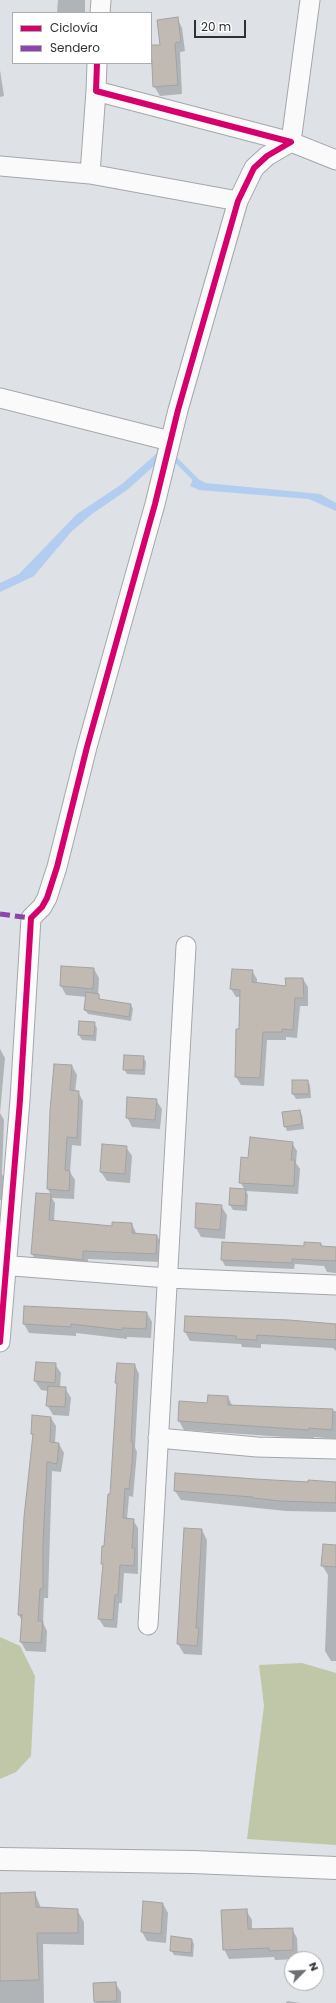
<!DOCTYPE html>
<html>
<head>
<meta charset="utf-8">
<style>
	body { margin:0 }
	#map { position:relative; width:336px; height:2003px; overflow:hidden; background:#dee1e5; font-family:Poppins,sans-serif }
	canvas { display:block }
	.legend { position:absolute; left:12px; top:12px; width:140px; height:52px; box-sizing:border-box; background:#fff; border:1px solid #abadae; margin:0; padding:5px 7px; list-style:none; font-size:12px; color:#2e3134 }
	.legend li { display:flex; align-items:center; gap:8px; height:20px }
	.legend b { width:20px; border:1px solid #abadae }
	.north { position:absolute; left:284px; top:1951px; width:40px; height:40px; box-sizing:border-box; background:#fff; border:1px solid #abadae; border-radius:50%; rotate:66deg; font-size:11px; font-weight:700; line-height:16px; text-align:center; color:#2e3134 }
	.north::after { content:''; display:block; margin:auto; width:14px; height:18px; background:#6c6f72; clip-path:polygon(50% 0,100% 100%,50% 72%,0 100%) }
	.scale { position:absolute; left:194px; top:20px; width:52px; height:18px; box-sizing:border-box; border:2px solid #2e3134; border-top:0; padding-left:5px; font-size:12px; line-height:14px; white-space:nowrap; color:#2e3134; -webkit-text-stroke:3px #fff; paint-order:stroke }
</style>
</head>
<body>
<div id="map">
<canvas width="336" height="2003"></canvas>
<ul class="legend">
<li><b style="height:5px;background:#d6006c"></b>Ciclovía</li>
<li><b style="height:5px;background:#8e44ad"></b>Sendero</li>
</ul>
<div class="north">N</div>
<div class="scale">20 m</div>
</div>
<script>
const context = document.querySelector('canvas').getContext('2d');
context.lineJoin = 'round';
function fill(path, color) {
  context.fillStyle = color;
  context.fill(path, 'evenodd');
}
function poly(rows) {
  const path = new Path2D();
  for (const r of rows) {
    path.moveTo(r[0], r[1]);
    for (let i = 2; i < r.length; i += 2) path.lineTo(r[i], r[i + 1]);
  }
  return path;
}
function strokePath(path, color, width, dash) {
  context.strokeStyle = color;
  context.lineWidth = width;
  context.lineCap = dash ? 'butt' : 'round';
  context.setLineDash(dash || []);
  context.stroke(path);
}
fill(poly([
	[0,1637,20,1646,35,1676,31,1756,16,1772,0,1779],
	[302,1663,336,1673,336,1845,247,1839,264,1706,259,1665]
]), '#c0c7a9');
fill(poly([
	[164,447,165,456,127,490,92,514,71,532,34,576,0,592,0,583,19,574,77,514,122,484],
	[194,477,206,483,320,494,336,503,336,511,309,499,199,490,190,486]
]), '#b2cdef');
fill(poly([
	[58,0,85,0,85,13,57,13],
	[177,18,182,28,185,51,180,52,182,94,160,96,154,86,161,45],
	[0,70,4,96,0,97],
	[94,969,99,978,98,995,101,1000,131,1005,133,1009,131,1021,88,1014,85,1010,87,997,66,995,61,986],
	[252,971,257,979,257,984,287,987,303,979,308,987,308,1006,300,1006,297,1038,286,1037,286,1040,267,1040,264,1086,241,1085,236,1077,241,997,236,997,231,989],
	[94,1023,97,1028,96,1041,82,1040,79,1035],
	[0,1049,5,1058,0,1113,4,1120,2,1174,6,1181,5,1201,0,1200],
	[143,1057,146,1062,145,1075,127,1074,124,1069],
	[72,1066,77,1075,75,1092,78,1092,83,1101,81,1146,72,1145,70,1172,75,1180,74,1199,52,1198,55,1203,54,1221,113,1227,132,1224,137,1235,157,1236,162,1245,161,1262,88,1259,87,1269,37,1263,32,1254,36,1194,51,1195,48,1189,51,1111],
	[307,1081,310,1085,311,1098,296,1099,293,1094],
	[156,1100,162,1109,160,1129,132,1127,127,1117],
	[299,1111,302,1115,304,1129,287,1131,285,1126],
	[292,1143,297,1151,296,1163,300,1169,298,1194,246,1191,248,1195,247,1211,233,1210,230,1205,231,1189,245,1190,240,1182,249,1159],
	[126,1147,132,1156,130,1183,107,1181,101,1172],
	[221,1206,227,1215,225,1239,201,1237,196,1228],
	[321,1244,322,1247,336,1248,336,1273,327,1272,324,1266,295,1264,294,1269,225,1266,222,1260],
	[147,1313,152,1322,151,1338,127,1337,127,1339,76,1333,76,1336,29,1333,24,1324],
	[336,1325,336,1351,333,1348,261,1344,261,1348,242,1347,241,1344,190,1341,185,1332],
	[55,1364,61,1373,60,1388,65,1388,71,1398,69,1416,53,1415,47,1405,48,1391,41,1390,35,1381],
	[135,1365,139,1374,135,1447,137,1452,133,1497,129,1496,127,1519,133,1520,138,1528,138,1574,124,1573,122,1603,119,1603,117,1628,104,1627,99,1619,104,1566,102,1563,111,1495,118,1386,116,1383],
	[228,1397,233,1407,336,1411,336,1439,314,1437,314,1439,184,1430,179,1421,208,1404],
	[51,1418,56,1426,55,1443,59,1444,64,1453,61,1472,52,1471,48,1598,44,1598,43,1623,47,1631,46,1652,26,1651,21,1642,22,1621,19,1615,34,1436,32,1434],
	[309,1483,336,1483,336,1512,286,1511,181,1500,175,1491],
	[185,1529,202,1530,207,1540,202,1655,184,1654,178,1644],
	[336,1546,336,1661,331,1661,325,1651,328,1575,322,1565],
	[35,1893,41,1908,77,1910,84,1922,84,1945,43,1944,44,2003,0,2003,0,1894],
	[163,1904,168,1913,166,1943,147,1941,142,1932],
	[246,1910,252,1920,252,1930,292,1929,297,1938,298,1959,275,1960,274,1957,229,1959,224,1949],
	[192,1940,194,1944,193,1957,174,1955,171,1950],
	[115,1983,121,1992,121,2003,96,2003,95,2002],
	[287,2001,301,2003,286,2003]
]), '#0003');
strokePath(poly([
	[171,455,198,482]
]), '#b2cdef', 5);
const building = poly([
	[178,17,181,42,175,43,178,85,153,87,151,45,160,45,157,20,178,17],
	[61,966,94,968,93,989,60,986,61,966],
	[232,969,253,970,252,982,286,986,285,978,303,978,304,998,295,998,293,1030,282,1029,282,1032,263,1032,260,1078,235,1077,236,1029,239,1029,240,990,230,989,232,969],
	[86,992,99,994,99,999,131,1004,129,1017,84,1010,86,992],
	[79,1021,95,1022,94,1036,78,1035,79,1021],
	[124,1055,144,1056,143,1070,123,1070,124,1055],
	[54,1064,72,1065,70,1090,79,1091,77,1138,67,1137,65,1170,70,1171,69,1191,47,1189,50,1111,54,1064],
	[292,1080,308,1080,309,1094,292,1094,292,1080],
	[127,1097,157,1099,155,1120,126,1118,127,1097],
	[300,1110,302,1124,284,1127,282,1112,300,1110],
	[250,1137,293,1142,291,1160,295,1160,294,1186,239,1183,241,1157,248,1158,250,1137],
	[102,1144,127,1146,125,1174,100,1172,102,1144],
	[230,1188,246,1189,245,1206,229,1205,230,1188],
	[36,1193,51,1194,49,1220,112,1226,112,1222,132,1223,132,1233,157,1235,156,1254,83,1251,83,1260,31,1254,36,1193],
	[196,1203,222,1205,220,1230,195,1228,196,1203],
	[222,1242,304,1246,304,1242,321,1243,321,1246,336,1247,336,1261,292,1259,292,1263,221,1260,222,1242],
	[24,1306,147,1312,146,1329,122,1328,122,1330,71,1324,71,1327,23,1324,24,1306],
	[185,1316,289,1320,336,1324,336,1340,257,1335,257,1340,236,1339,236,1336,184,1332,185,1316],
	[36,1362,56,1363,55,1383,34,1381,36,1362],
	[117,1363,135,1364,131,1442,133,1442,132,1464,129,1489,125,1488,123,1518,134,1519,132,1548,135,1548,134,1566,120,1565,118,1595,115,1595,113,1620,98,1619,103,1564,101,1564,102,1546,104,1546,108,1494,110,1494,117,1383,115,1383,117,1363],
	[48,1386,66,1387,65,1407,46,1406,48,1386],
	[208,1395,228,1396,228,1405,333,1409,332,1430,309,1428,309,1430,178,1421,179,1401,207,1403,208,1395],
	[32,1415,51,1417,50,1442,59,1443,57,1464,47,1462,43,1544,43,1589,40,1589,38,1621,43,1621,41,1643,20,1642,22,1615,18,1615,24,1517,33,1434,31,1434,32,1415],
	[175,1473,255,1479,308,1482,308,1480,336,1482,336,1503,280,1501,253,1498,253,1497,174,1491,175,1473],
	[184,1528,202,1529,196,1628,199,1628,197,1646,177,1644,184,1528],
	[323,1544,336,1545,336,1567,321,1566,323,1544],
	[35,1892,36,1907,78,1909,78,1933,37,1933,39,1980,0,1981,0,1893,35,1892],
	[143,1901,163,1903,161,1934,141,1932,143,1901],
	[247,1909,248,1929,293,1928,293,1950,269,1951,269,1948,223,1950,221,1910,247,1909],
	[171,1936,192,1939,191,1953,170,1951,171,1936],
	[116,1982,117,2001,94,2002,93,1983,116,1982]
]);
fill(building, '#c0bab3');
strokePath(building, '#a2a2a3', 1);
const minor = poly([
	[310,0,291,142,336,160],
	[100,13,101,0],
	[96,91,90,174,238,201],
	[0,166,90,174],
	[0,398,170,441],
	[0,1265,167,1278,336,1285],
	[0,1342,20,1100,31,918,42,907,47,898,57,867,87,747,155,504,178,410,238,201,254,168,267,156,291,142,96,91,97,63],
	[158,1438,257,1447,336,1449],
	[148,1625,186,946]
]);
const tertiary = poly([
	[0,1859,193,1862,336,1868]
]);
strokePath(minor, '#a4a7aa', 21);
strokePath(tertiary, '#a4a7aa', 24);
strokePath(minor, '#fafafb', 19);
strokePath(tertiary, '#fafafb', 22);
strokePath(poly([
	[0,914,31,918]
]), '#8e44ad', 5, [10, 5]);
strokePath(poly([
	[0,1342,20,1100,31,918,42,907,47,898,57,867,87,747,155,504,178,410,238,201,254,168,267,156,291,142,96,91,97,63]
]), '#d6006c', 6);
</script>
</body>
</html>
